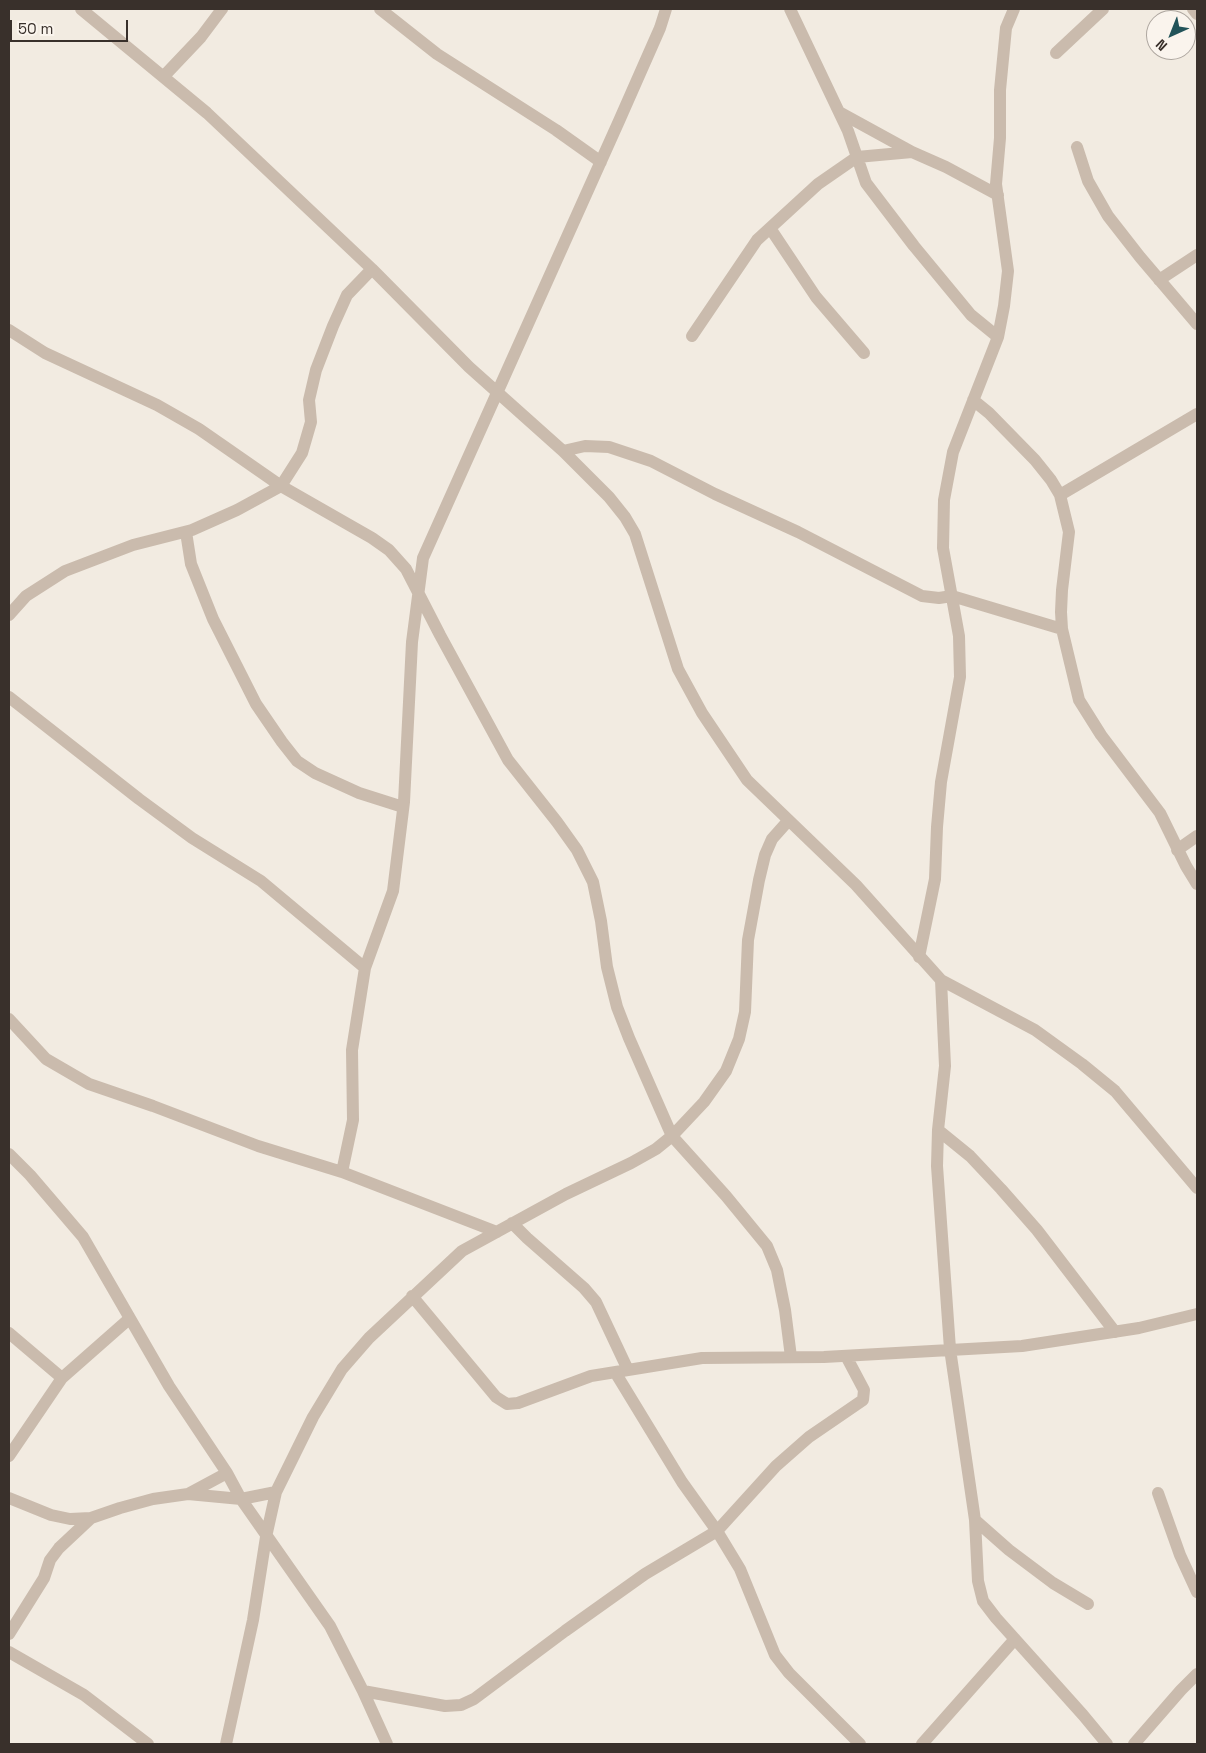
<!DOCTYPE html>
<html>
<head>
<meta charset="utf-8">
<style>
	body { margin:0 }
	#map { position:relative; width:1206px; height:1753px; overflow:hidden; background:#f2ebe1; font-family:"Space Grotesk",sans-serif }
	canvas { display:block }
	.frame { position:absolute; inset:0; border:10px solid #39302b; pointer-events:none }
	.north { position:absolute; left:1146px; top:10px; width:50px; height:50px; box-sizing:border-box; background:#faf4ed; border:1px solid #ada69f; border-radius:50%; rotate:224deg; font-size:14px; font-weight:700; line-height:20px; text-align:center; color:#39302b }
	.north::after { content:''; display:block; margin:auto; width:18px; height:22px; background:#225359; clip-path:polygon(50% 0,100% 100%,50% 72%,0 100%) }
	.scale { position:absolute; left:10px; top:20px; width:118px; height:22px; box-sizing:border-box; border:2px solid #39302b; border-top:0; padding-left:6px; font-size:15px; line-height:18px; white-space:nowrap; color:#39302b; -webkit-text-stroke:4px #faf4ed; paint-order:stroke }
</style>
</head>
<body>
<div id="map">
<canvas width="1206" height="1753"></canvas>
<div class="frame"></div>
<div class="north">N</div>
<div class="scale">50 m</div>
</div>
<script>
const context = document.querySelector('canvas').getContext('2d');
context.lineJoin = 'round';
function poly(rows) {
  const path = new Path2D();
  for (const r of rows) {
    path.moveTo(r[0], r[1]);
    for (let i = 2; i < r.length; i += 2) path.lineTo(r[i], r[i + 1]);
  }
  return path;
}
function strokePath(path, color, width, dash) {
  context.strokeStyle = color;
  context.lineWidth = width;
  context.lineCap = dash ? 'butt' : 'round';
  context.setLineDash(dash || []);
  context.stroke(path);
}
strokePath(poly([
	[81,9,207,113,372,269,469,367,563,451,609,497,625,517,635,534,678,669,702,713,747,780,856,885,941,980,1035,1030,1082,1064,1115,1091,1197,1188],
	[380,9,437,54,556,130,601,162],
	[790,9,848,131,866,183,914,246,971,315,998,337],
	[1193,9,1197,14],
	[1056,53,1103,9],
	[164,76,201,37,222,9],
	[839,112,912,152,946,167,998,195],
	[1077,147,1088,181,1108,216,1140,257,1197,324],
	[770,228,816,297,864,353],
	[1159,280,1197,255],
	[9,330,45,353,157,405,199,429,281,486,372,538,389,550,406,569,440,635,508,760,557,822,577,850,593,882,601,921,607,967,617,1007,629,1038,672,1136,726,1196,767,1246,777,1270,785,1310,791,1357],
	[692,336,757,240,818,184,857,157,912,152],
	[973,400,989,413,1035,460,1051,480,1060,495,1069,532,1062,590,1061,612,1062,629,1079,700,1101,735,1160,813,1186,866,1197,884],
	[563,451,585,446,609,447,651,461,715,494,798,532,922,596,939,598,952,596,1062,629],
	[1060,495,1197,414],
	[186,532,191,564,213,619,256,704,282,742,297,761,315,773,359,793,403,807],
	[9,615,26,596,65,571,133,545,192,530,237,510,281,486,302,453,311,422,309,400,316,370,333,326,347,295,372,269],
	[9,697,139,799,192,838,261,881,365,968],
	[1177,850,1197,836],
	[919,957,935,879,937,827,941,782,960,677,959,636,943,548,944,500,953,452,998,337,1004,306,1008,271,996,184,1000,138,1000,90,1006,28,1014,9],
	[941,980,945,1066,938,1130,937,1166,950,1349,975,1520,978,1581,983,1601,996,1618,1083,1715,1107,1744],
	[9,1019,46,1059,89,1084,153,1106,258,1146,342,1172,497,1232],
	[938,1130,970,1156,1001,1189,1037,1230,1115,1332],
	[9,1154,30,1175,83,1237,169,1386,227,1473,241,1499,330,1626,363,1691,387,1744],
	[342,1172,353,1120,352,1050,365,968,393,891,404,802,412,642,423,558,619,121,660,28,666,9],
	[512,1223,527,1238,584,1288,596,1302,628,1370],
	[412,1296,496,1397,507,1404,518,1403,591,1376,702,1358,824,1357,1022,1346,1139,1328,1197,1314],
	[9,1333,62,1378],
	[615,1372,682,1482,717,1531,740,1569,775,1655,789,1673,860,1744],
	[9,1456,62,1378,129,1319],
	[1158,1493,1180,1555,1197,1592],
	[188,1494,227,1473],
	[9,1498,51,1515,70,1519,91,1518,120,1508,153,1499,188,1494,241,1499,276,1492],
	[975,1520,1009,1550,1053,1583,1088,1604],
	[9,1634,44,1578,50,1560,59,1548,91,1518],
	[9,1652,84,1695,148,1744],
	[363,1691,445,1706,461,1705,474,1699,565,1631,645,1574,717,1531,776,1466,809,1437,863,1400,864,1390,846,1356],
	[226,1744,253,1620,266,1537,276,1492,313,1417,342,1369,369,1338,462,1251,566,1194,631,1163,656,1149,672,1136,704,1102,726,1071,739,1039,745,1012,748,940,759,880,765,855,772,839,788,821],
	[922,1744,1015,1639],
	[1134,1744,1181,1690,1197,1674]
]), '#cabbad', 12);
</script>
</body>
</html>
